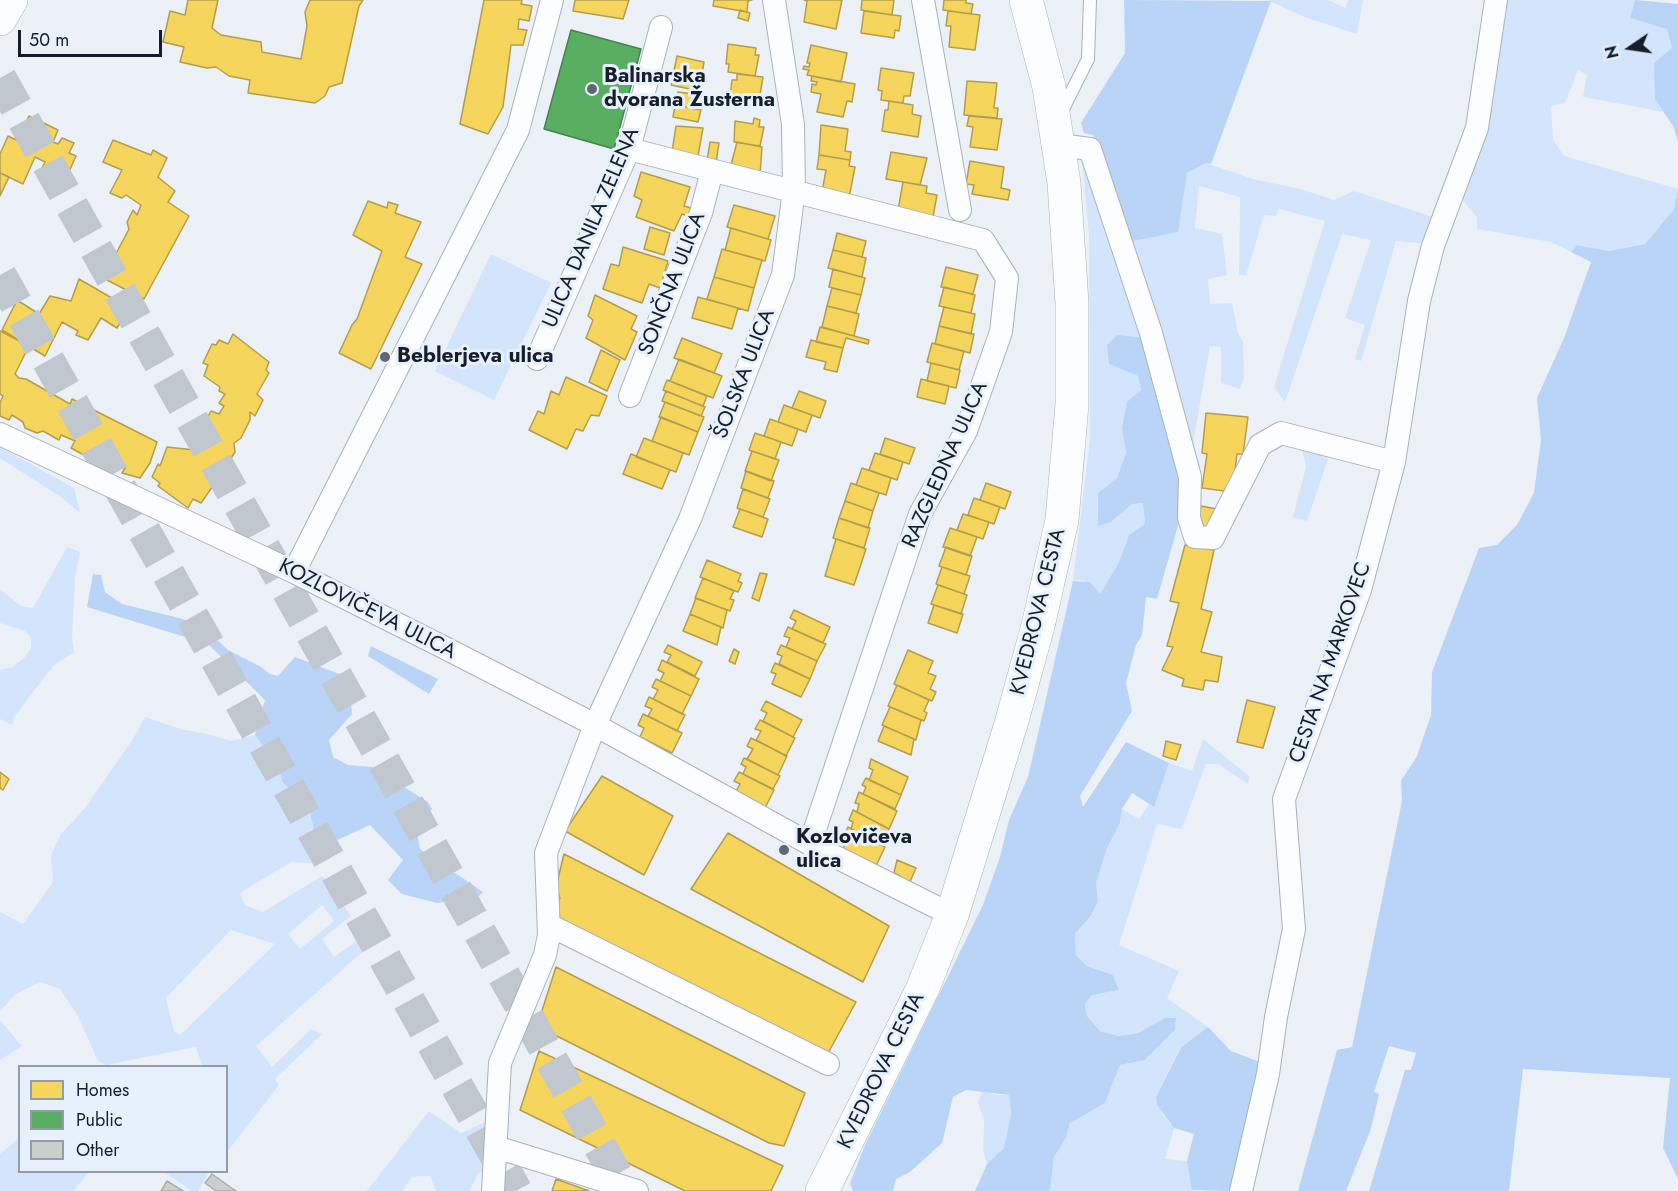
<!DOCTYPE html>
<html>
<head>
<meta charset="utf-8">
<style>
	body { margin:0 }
	#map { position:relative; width:1678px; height:1191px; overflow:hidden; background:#ecf1f8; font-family:Jost,sans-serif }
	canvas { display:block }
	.legend { position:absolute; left:18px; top:1065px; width:210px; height:108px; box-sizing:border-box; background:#e7f0fd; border:2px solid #939ca8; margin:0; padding:8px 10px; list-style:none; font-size:18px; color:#161f29 }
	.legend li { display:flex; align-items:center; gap:12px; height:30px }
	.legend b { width:30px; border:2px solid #939ca8 }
	.north { position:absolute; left:1600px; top:18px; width:60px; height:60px; -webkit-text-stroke:4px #e7f0fd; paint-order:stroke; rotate:257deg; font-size:16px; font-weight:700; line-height:24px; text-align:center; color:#161f29 }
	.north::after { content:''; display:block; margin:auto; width:21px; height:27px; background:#161f29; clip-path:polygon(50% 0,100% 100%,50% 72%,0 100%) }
	.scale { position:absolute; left:18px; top:30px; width:144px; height:27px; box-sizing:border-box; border:3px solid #161f29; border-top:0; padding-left:8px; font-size:18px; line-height:21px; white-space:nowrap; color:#161f29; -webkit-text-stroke:4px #e7f0fd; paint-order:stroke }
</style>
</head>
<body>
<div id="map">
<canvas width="1678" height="1191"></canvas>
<ul class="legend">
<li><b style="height:16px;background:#f6d55c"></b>Homes</li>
<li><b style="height:16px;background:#5aae61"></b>Public</li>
<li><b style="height:16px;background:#c9cfcd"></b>Other</li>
</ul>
<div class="north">N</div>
<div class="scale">50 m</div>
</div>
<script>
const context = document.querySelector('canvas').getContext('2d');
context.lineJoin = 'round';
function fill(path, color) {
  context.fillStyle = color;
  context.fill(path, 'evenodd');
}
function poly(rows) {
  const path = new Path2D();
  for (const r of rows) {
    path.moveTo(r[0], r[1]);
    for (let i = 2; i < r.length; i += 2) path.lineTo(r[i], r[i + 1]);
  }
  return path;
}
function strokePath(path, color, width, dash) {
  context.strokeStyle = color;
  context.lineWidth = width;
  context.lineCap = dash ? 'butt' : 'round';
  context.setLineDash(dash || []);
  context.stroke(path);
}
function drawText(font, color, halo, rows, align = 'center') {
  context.font = font + ' Jost,sans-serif';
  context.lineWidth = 6;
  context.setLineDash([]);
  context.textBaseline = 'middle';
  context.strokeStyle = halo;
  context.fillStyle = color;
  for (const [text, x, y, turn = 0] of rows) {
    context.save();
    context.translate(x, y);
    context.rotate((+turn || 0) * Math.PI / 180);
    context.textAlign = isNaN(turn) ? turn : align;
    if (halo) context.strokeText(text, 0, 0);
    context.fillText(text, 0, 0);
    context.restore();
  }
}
fill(poly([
	[1267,0,1328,0,1345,8,1348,0,1363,0,1357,34,1307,18],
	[1503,0,1635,0,1630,18,1667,28,1672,49,1655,99,1664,112,1583,97,1587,75,1578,70,1565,103,1551,106,1553,139,1564,156,1678,189,1674,209,1645,244,1609,251,1577,245,1571,252,1551,242,1477,229,1477,217,1458,195],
	[1082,159,1145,338,1109,364,1138,376,1141,391,1122,429,1126,453,1117,478,1098,493,1098,525,1111,522,1132,504,1143,503,1145,524,1129,535,1119,562,1100,594,1084,580,1073,581,1090,439,1089,236],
	[1206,163,1253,179,1300,189,1334,200,1354,191,1439,219,1429,244,1396,241,1361,361,1355,359,1365,325,1345,318,1371,240,1342,234,1285,402,1274,387,1325,221,1279,209,1276,216,1264,215,1246,275,1239,275,1240,197,1199,186,1195,228,1222,234,1227,275,1208,279,1210,304,1232,303,1238,333,1243,342,1244,377,1240,389,1221,383,1221,347,1210,346,1193,444,1186,442,1128,242,1151,237,1183,198,1187,173],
	[491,254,551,283,494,400,435,371],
	[1301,445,1330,453,1307,521,1293,517,1306,467],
	[0,447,74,488,80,513,61,497,0,458],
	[67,547,80,552,75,578,72,637,74,652,53,666,14,717,12,725,0,719,0,670,13,667,25,657,31,648,31,638,25,631,0,623,0,589,21,606,33,608],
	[145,717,180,729,208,734,231,741,255,735,279,767,282,782,309,808,316,839,328,853,322,864,291,862,240,893,245,905,263,912,322,876,351,916,322,939,334,957,368,933,376,940,256,1046,272,1067,311,1029,322,1034,275,1079,279,1085,227,1152,226,1066,202,1066,196,1047,106,1065,98,1061,78,1016,60,989,40,982,15,995,0,1011,0,912,23,924,53,882,51,855,61,834,85,808,133,739],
	[322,905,334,921,300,949,288,934],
	[231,930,275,944,180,1035,174,1031,166,998],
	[1203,739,1249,776,1248,784,1218,764,1206,764,1182,829,1157,824,1119,945,1179,971,1167,998,1208,1027,1180,1047,1156,1097,1162,1114,1174,1128,1165,1159,1187,1161,1194,1191,1050,1191,1054,1157,1066,1138,1070,1123,1105,1103,1120,1065,1145,1060,1175,1030,1176,1018,1166,1018,1138,1033,1118,1036,1100,1031,1087,1016,1085,1004,1092,995,1119,990,1113,975,1087,966,1076,955,1075,934,1091,917,1098,901,1096,883,1107,848,1120,823,1122,809,1139,819,1149,804,1154,806,1169,763,1192,771],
	[0,1020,22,1046,0,1060],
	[982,1090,995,1095,1009,1095,1011,1114,1004,1148,987,1164,983,1150,984,1120,978,1103],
	[429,1111,461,1133,485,1122,484,1171,478,1174,469,1191,436,1191,430,1176,412,1177,402,1191,367,1191],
	[19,1138,20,1172,89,1172,73,1191,0,1191,0,1154],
	[164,1172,209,1172,198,1191,192,1191]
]), '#d3e5fc');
fill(poly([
	[1124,0,1271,1,1211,164,1206,163,1187,173,1178,232,1128,242,1093,135,1084,133,1081,123,1125,53],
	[1635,0,1678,4,1678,141,1673,126,1655,99,1654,63,1672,48,1667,29,1630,18],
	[1678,189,1678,1179,1663,1148,1670,1078,1523,1069,1509,1191,1369,1191,1405,1070,1411,1070,1416,1053,1389,1046,1374,1092,1379,1094,1371,1129,1346,1191,1298,1191,1337,1050,1352,1047,1402,801,1401,781,1417,756,1431,715,1432,672,1479,548,1497,545,1517,525,1534,493,1541,440,1537,398,1564,338,1591,262,1571,252,1577,245,1609,251,1645,244,1674,209],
	[1117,335,1145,338,1186,498,1157,599,1146,597,1142,635,1136,645,1126,683,1132,711,1080,796,1083,807,1126,742,1169,763,1154,807,1132,793,1122,809,1120,823,1107,848,1096,883,1098,901,1091,916,1075,934,1076,955,1087,966,1113,975,1119,990,1092,995,1085,1004,1087,1016,1100,1031,1118,1036,1138,1033,1165,1018,1176,1018,1175,1030,1145,1060,1120,1065,1105,1103,1070,1123,1066,1138,1054,1157,1050,1191,975,1191,987,1164,1004,1148,1011,1114,1009,1095,966,1090,953,1097,942,1143,910,1172,896,1179,893,1191,853,1191,850,1183,865,1145,983,905,1000,857,1009,820,1028,777,1073,581,1090,582,1100,594,1119,562,1129,535,1145,524,1143,503,1132,504,1111,522,1098,526,1098,493,1117,478,1126,453,1122,429,1127,402,1141,390,1138,376,1109,364,1107,345],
	[93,574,101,575,105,592,122,604,183,619,210,633,228,650,261,667,270,674,278,676,295,657,342,675,349,680,352,714,329,740,333,757,348,765,372,767,428,802,432,809,417,832,420,849,483,892,477,898,437,903,402,894,388,880,403,860,370,825,333,842,328,853,316,839,309,808,282,782,279,767,255,735,265,700,208,644,87,607],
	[371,646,438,679,429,694,368,656],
	[1208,1027,1231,1051,1265,1064,1231,1191,1192,1190,1187,1161,1194,1134,1174,1128,1157,1105,1156,1097,1181,1047]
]), '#b9d4f6');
const homes = poly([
	[188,0,218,0,212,28,221,35,261,42,262,52,301,59,307,26,305,12,310,0,363,0,359,6,342,83,329,87,325,96,315,103,248,93,250,80,229,76,216,67,207,68,180,62,184,47,163,42,170,11,185,15,188,0],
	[484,0,522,0,521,4,532,6,529,21,519,19,518,29,527,30,523,45,511,45,503,107,488,134,460,124,484,0],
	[575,0,629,0,623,19,573,11,575,0],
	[714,0,752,0,748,1,747,12,713,6,714,0],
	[804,0,842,0,836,29,804,22,807,1,804,0],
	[862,0,894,0,892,15,861,10,862,0],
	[944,0,966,0,966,3,973,4,971,14,943,10,944,0],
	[740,10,750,13,748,21,738,18,740,10],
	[864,11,901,16,899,31,895,30,894,38,861,33,864,11],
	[948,11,980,15,975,50,949,47,951,26,946,26,948,11],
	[728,44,756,48,755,55,759,55,755,76,728,72,729,64,726,64,728,44],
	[811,45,847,53,841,82,807,75,809,70,803,69,804,66,809,67,810,63,807,63,811,45],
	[677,56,704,62,699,91,671,85,677,56],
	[881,68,914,73,910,96,904,96,903,103,881,100,882,91,878,90,881,68],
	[737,74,763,77,758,106,748,104,748,98,730,96,732,80,737,80,737,74],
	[812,76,855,84,852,102,847,101,843,117,817,112,821,94,811,92,812,84,816,85,817,82,811,81,812,76],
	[967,81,997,83,994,108,998,108,997,118,964,115,967,81],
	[678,92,703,95,701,110,675,105,678,92],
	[889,101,913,105,912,114,921,116,918,137,882,131,885,110,888,110,889,101],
	[675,105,701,110,698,122,673,117,675,105],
	[29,116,58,130,53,142,58,144,62,138,74,143,69,153,76,156,64,183,40,172,45,162,35,157,23,184,0,173,0,154,8,136,31,147,36,136,22,130,29,116],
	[969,116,1002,119,997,150,970,147,973,127,967,126,969,116],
	[754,118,760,120,759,127,764,127,760,146,734,142,735,121,753,124,754,118],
	[821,125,848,129,845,151,851,152,850,160,819,155,821,125],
	[676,126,703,128,698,156,672,152,676,126],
	[113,140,151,155,153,150,167,158,158,177,175,191,168,202,189,216,144,299,103,278,129,229,127,222,133,210,137,215,141,205,126,195,122,198,110,193,122,170,103,162,113,140],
	[710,142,719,143,716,163,707,161,710,142],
	[737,142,762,147,760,175,731,165,737,142],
	[891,152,927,158,920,185,886,179,891,152],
	[819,155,850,160,849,166,855,167,849,198,822,192,826,170,817,169,819,155],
	[970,161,1004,167,1001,188,1010,190,1008,200,972,194,974,185,966,184,970,161],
	[641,172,690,187,684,206,691,208,688,216,682,214,674,231,636,217,642,200,634,196,641,172],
	[0,173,9,177,0,196,0,173],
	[903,182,927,186,926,193,937,195,933,217,898,210,903,182],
	[368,201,387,208,388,202,398,205,395,213,421,222,405,257,422,264,371,369,339,353,352,325,357,319,382,251,353,235,368,201],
	[734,205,775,216,768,239,727,227,734,205],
	[650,227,670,233,664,255,644,249,650,227],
	[731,228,771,240,765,261,725,250,731,228],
	[837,233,866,241,862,257,833,250,837,233],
	[623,247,668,261,660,288,649,284,642,303,603,289,611,264,619,266,623,247],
	[722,249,762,260,754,288,714,277,722,249],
	[833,250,866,258,862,277,828,268,833,250],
	[946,267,978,275,973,294,941,287,946,267],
	[833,269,865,278,861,295,829,287,833,269],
	[714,277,754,288,748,311,707,299,714,277],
	[79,279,129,308,117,328,101,318,88,340,76,335,78,331,62,322,45,356,2,330,17,300,39,314,50,296,71,301,79,279],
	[944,287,975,295,971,313,939,306,944,287],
	[832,288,861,295,856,313,827,306,832,288],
	[595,295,637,316,631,329,637,332,625,360,586,338,593,320,588,316,595,295],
	[698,297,738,308,732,329,692,318,698,297],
	[827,306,859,314,854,336,822,327,827,306],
	[944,307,975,314,971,334,939,326,944,307],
	[939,326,974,334,970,353,935,344,939,326],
	[820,327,869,340,868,344,846,338,843,348,816,342,820,327],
	[0,331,29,346,15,374,19,378,26,379,70,404,72,399,157,442,150,463,140,478,122,473,125,468,108,460,104,466,71,448,75,441,61,435,59,440,43,431,37,433,25,428,23,422,12,415,9,420,0,416,0,403,3,396,0,394,0,331],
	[233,334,269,362,266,370,269,373,257,394,263,400,255,416,250,412,250,420,241,438,234,443,235,452,226,466,221,464,218,478,214,475,215,483,201,503,193,499,188,508,158,486,160,483,152,477,158,464,160,466,167,447,195,450,200,440,208,440,213,426,205,422,211,411,219,414,224,406,219,403,225,394,219,391,220,387,204,376,208,365,203,363,212,344,216,345,219,340,228,344,233,334],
	[682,338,722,354,714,373,674,358,682,338],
	[811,340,843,348,837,372,824,369,826,362,806,357,811,340],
	[932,343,964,351,959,370,927,362,932,343],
	[601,350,620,360,607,391,589,382,601,350],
	[679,359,722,376,713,398,670,381,679,359],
	[931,363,960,370,956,388,927,381,931,363],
	[566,377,607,396,599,416,591,415,583,431,576,429,567,449,529,430,538,411,544,414,551,391,559,395,566,377],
	[921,379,949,386,945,404,917,397,921,379],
	[667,380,707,396,703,406,663,390,667,380],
	[666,391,705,407,701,416,662,401,666,391],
	[799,391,826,401,820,418,792,408,799,391],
	[665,402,704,417,698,432,659,417,665,402],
	[784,405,812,415,806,432,778,422,784,405],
	[1206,413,1248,417,1243,454,1237,454,1232,492,1202,488,1207,454,1202,453,1206,413],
	[661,417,698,432,689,455,652,441,661,417],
	[770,419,798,429,792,446,764,436,770,419],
	[755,433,781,442,775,459,749,450,755,433],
	[644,438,683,453,676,472,636,457,644,438],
	[885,438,915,448,909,464,880,454,885,438],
	[752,451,779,460,771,481,745,471,752,451],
	[875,453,903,462,897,480,869,470,875,453],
	[631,454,670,470,662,489,623,474,631,454],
	[862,468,891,478,886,495,856,485,862,468],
	[746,471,774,481,768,498,741,488,746,471],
	[851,483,879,493,873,511,845,501,851,483],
	[986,483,1011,492,1005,509,980,500,986,483],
	[743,489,770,499,763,517,737,508,743,489],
	[974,498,1000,507,994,524,968,515,974,498],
	[845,501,873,511,868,528,839,518,845,501],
	[1201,506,1217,509,1212,531,1197,528,1201,506],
	[740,509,768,519,762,537,733,527,740,509],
	[963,514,989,522,983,539,957,530,963,514],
	[839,518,870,528,864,548,833,538,839,518],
	[950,528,977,537,970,556,943,547,950,528],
	[836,539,866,549,854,585,825,576,836,539],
	[1185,545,1214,550,1201,609,1212,612,1201,652,1222,657,1218,682,1205,680,1203,690,1182,686,1184,679,1162,670,1173,647,1167,646,1179,603,1170,601,1185,545],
	[946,547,972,556,966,575,939,566,946,547],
	[707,560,741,574,738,581,742,583,738,592,700,577,707,560],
	[942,567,970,576,964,594,936,584,942,567],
	[760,573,767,574,759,601,752,598,760,573],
	[703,578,734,591,730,599,734,600,730,611,695,598,703,578],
	[938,585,967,595,961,614,931,604,938,585],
	[696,598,727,610,723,628,690,614,696,598],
	[934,605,963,614,957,633,928,623,934,605],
	[794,610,830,627,823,643,792,629,796,621,790,618,794,610],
	[690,614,721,627,717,645,683,631,690,614],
	[788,627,826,644,817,661,786,647,790,638,784,636,788,627],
	[668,645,702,662,695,676,667,662,671,655,664,652,668,645],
	[781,645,817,661,810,679,779,664,782,656,777,654,781,645],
	[734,649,739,652,735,664,729,661,734,649],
	[908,650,933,661,928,673,936,676,930,689,936,692,932,701,894,684,908,650],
	[662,660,699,679,691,696,660,681,664,673,658,670,662,660],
	[775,663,810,679,801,697,772,684,776,674,771,672,775,663],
	[656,679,691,696,682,714,653,699,658,690,652,687,656,679],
	[897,685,929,700,924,711,927,713,924,721,888,706,897,685],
	[649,697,685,715,677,731,648,716,652,709,645,706,649,697],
	[1247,700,1275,707,1263,748,1237,742,1247,700],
	[766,701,802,720,793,737,763,721,767,713,761,710,766,701],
	[890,707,921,720,916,740,882,725,890,707],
	[643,714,682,733,672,753,640,737,644,728,638,725,643,714],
	[760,720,795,738,786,756,756,740,761,731,755,729,760,720],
	[884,726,914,739,911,755,878,741,884,726],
	[751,738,787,756,778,775,747,759,753,749,747,746,751,738],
	[1166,741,1181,745,1176,760,1163,756,1166,741],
	[744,758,780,776,773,789,743,774,746,767,741,764,744,758],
	[871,759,908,777,901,795,869,780,873,770,869,768,871,759],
	[0,772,9,779,3,790,0,788,0,772],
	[739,772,774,790,765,808,735,793,740,784,734,781,739,772],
	[602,776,673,816,644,875,565,831,602,776],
	[866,778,901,795,895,809,863,794,866,787,862,785,866,778],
	[859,792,897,811,889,829,857,812,859,804,855,803,859,792],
	[853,810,889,829,883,845,851,829,853,822,849,820,853,810],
	[848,827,885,847,876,866,843,850,846,840,842,839,848,827],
	[728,833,889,926,863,982,691,889,728,833],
	[564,854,856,1002,827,1055,551,917,560,898,556,887,564,854],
	[897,860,916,868,909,884,899,881,900,876,894,873,897,860],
	[556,967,805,1093,784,1146,769,1143,537,1026,556,967],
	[539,1051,783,1166,771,1191,685,1191,520,1110,539,1051],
	[556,1179,589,1191,552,1191,556,1179]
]);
fill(homes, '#f6d55c');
strokePath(homes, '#b39e4d', 1.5);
const public = poly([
	[571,30,641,49,614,149,544,129,571,30]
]);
fill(public, '#5aae61');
strokePath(public, '#468350', 1.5);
const building = poly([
	[212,1174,236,1191,216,1191,205,1183,212,1174],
	[167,1181,183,1191,161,1191,167,1181]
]);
fill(building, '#c9cfcd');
strokePath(building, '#a9afac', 1.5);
strokePath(poly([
	[0,78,625,1191],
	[0,275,516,1191]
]), '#c1c7cf', 33, [33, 16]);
const lane = poly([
	[1061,113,1088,59,1090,0]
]);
const street = poly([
	[923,0,960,210],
	[1059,145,1090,149,1151,333,1190,477,1189,518,1195,537,1213,538,1260,445,1281,433,1394,462],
	[629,149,983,240,1007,278,1001,332,966,431,920,514,810,844],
	[537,359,629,149,661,27],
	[630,396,701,213,712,171],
	[0,434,294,572,449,650,595,725,810,844,952,915],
	[294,572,518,130,552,0],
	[549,925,828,1064],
	[496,1147,637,1191],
	[493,1191,500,1063,545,955,549,935,546,853,595,725,690,519,783,275,794,190,793,124,774,0],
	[1241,1191,1268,1074,1276,1017,1294,929,1284,799,1360,590,1394,462,1419,301,1433,246,1477,128,1496,0]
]);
const secondary = poly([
	[0,19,11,0],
	[822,1191,922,990,952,915,1011,724,1038,626,1062,520,1072,404,1072,303,1064,183,1049,87,1026,0]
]);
strokePath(lane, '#abb1ba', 14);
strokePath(street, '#abb1ba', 24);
strokePath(secondary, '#abb1ba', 34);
strokePath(lane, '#fcfdfe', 12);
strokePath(street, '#fcfdfe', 22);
strokePath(secondary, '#fcfdfe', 33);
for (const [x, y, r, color] of [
	[592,89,6,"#616871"],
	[385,357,6,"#616871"],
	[784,850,6,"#616871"]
]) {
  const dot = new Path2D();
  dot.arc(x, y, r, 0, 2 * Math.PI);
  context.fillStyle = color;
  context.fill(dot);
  strokePath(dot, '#e7f0fd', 2);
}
drawText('bold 21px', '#161f29', '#e7f0fd', [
	["Balinarska",604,77],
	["dvorana Žusterna",604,101],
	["Beblerjeva ulica",397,357],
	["Kozlovičeva",796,838],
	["ulica",796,862]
], 'left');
drawText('21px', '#161f29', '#e7f0fd', [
	["ULICA DANILA ZELENA",592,228,-67],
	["SONČNA ULICA",673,284,-69],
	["ŠOLSKA ULICA",745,374,-69],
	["RAZGLEDNA ULICA",946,465,-66],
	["KOZLOVIČEVA ULICA",367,610,27],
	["KVEDROVA CESTA",1039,612,-76],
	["CESTA NA MARKOVEC",1331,663,-71],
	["KVEDROVA CESTA",882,1071,-64]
]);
</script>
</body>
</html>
